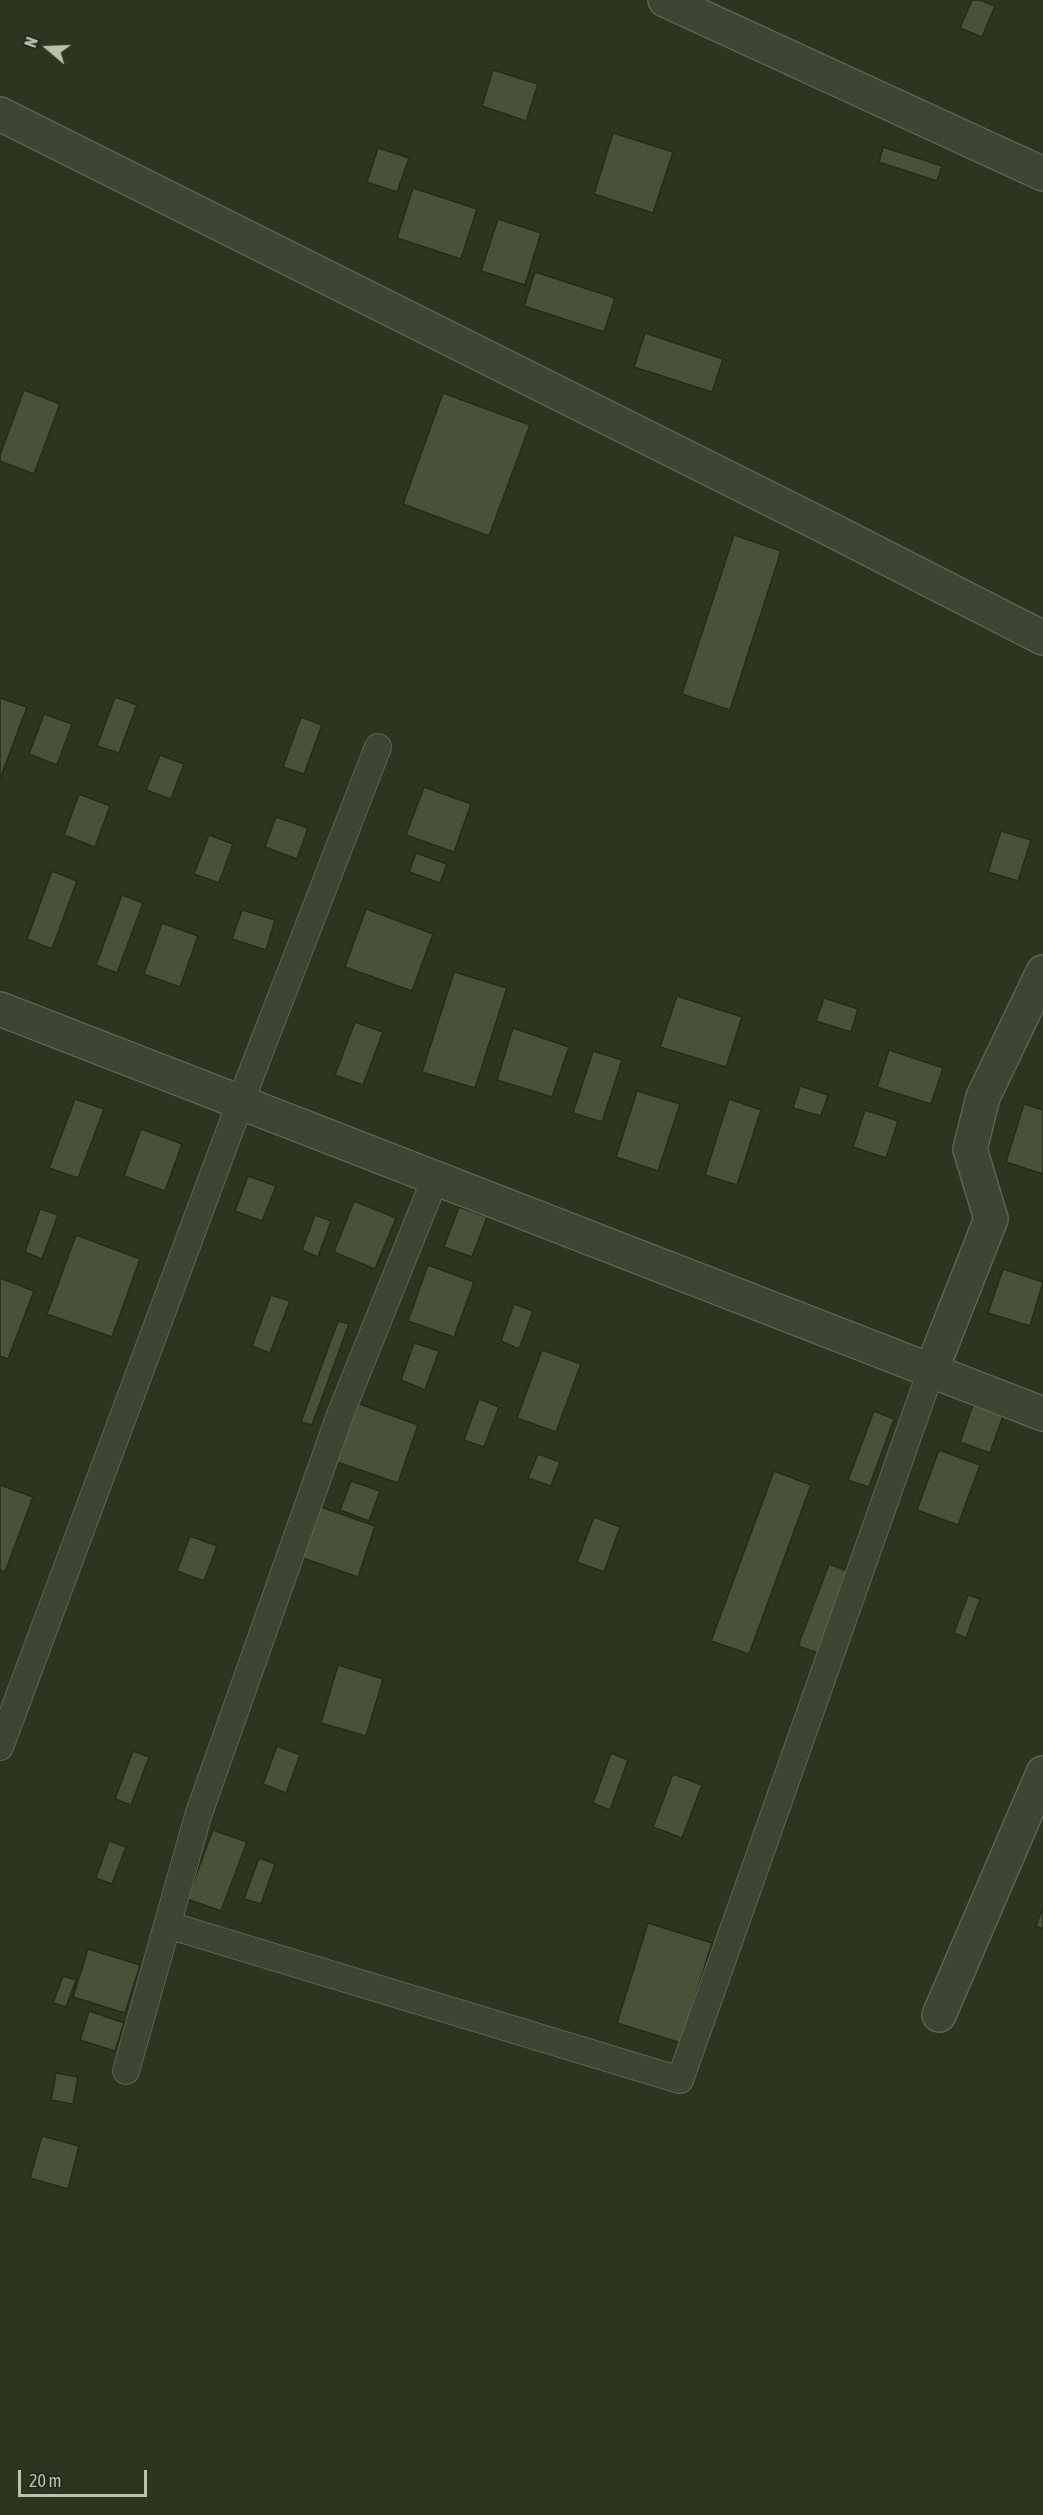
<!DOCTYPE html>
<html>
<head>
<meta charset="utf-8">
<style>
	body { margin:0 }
	#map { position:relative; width:1043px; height:2515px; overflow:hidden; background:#2d3420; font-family:"Asap Condensed",sans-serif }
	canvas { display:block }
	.north { position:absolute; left:18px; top:18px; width:60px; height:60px; -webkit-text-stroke:4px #232a19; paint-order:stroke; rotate:289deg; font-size:16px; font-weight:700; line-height:24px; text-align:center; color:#b9c2ad }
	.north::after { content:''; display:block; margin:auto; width:21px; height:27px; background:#b9c2ad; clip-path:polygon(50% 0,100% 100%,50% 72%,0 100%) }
	.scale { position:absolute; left:18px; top:2470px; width:129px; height:27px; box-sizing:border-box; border:3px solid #b9c2ad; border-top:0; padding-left:8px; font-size:18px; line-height:21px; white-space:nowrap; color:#b9c2ad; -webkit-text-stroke:4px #232a19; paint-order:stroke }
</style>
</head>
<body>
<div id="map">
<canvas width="1043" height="2515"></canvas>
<div class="north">N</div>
<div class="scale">20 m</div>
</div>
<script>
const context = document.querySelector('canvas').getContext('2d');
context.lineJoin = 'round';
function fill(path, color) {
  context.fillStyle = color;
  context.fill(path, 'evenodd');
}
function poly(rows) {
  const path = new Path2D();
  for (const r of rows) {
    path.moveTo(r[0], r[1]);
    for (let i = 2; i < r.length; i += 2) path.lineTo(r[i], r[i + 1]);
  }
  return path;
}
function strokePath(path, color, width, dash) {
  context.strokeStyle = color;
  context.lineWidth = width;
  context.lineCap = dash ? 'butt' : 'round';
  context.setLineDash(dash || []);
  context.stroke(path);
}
const building = poly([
	[972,0,980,0,995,6,982,37,960,28,972,0],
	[493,70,538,84,526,121,482,106,493,70],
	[613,133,673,152,653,213,594,194,613,133],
	[883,147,942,166,937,181,879,162,883,147],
	[378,148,409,158,397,192,367,182,378,148],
	[413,188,477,209,461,259,397,238,413,188],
	[498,219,541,233,525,285,481,271,498,219],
	[535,272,615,298,604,332,524,306,535,272],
	[645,333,723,359,712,392,634,367,645,333],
	[24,390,60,404,34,474,0,461,0,455,24,390],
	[443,393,530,425,489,536,403,504,443,393],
	[734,535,781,551,730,710,682,694,734,535],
	[115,697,137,705,119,753,97,746,115,697],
	[0,698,27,707,0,779,0,698],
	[44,714,72,724,57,765,29,754,44,714],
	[301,717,322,725,304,774,283,767,301,717],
	[160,755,184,764,171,799,146,790,160,755],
	[424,787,471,804,454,852,406,835,424,787],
	[79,794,110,806,95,847,64,835,79,794],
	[276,817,308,828,297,859,265,847,276,817],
	[1001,831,1031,840,1018,881,988,872,1001,831],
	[209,835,233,844,219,883,194,874,209,835],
	[416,853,447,864,440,883,409,872,416,853],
	[52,871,77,881,52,949,27,939,52,871],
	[122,895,143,903,117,973,96,965,122,895],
	[366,909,433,934,412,991,345,967,366,909],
	[242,910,275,920,266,950,232,939,242,910],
	[162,923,198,936,180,987,144,974,162,923],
	[454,972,507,988,475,1088,422,1072,454,972],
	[677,996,742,1017,726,1067,660,1047,677,996],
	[824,998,858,1009,851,1032,816,1021,824,998],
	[355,1022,383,1032,363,1085,335,1075,355,1022],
	[513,1028,569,1047,552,1097,497,1080,513,1028],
	[889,1050,943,1068,931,1104,877,1087,889,1050],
	[593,1051,622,1060,602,1122,573,1113,593,1051],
	[800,1086,828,1095,821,1116,793,1108,800,1086],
	[637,1091,680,1104,658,1171,616,1157,637,1091],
	[75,1099,104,1109,78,1178,49,1168,75,1099],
	[729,1099,761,1110,737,1185,705,1175,729,1099],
	[1024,1104,1043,1110,1043,1174,1006,1162,1024,1104],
	[865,1110,898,1121,886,1158,853,1147,865,1110],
	[141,1129,182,1144,165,1191,124,1176,141,1129],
	[248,1176,276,1186,262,1221,235,1211,248,1176],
	[354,1201,396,1218,375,1269,334,1252,354,1201],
	[459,1207,487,1217,472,1257,444,1247,459,1207],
	[40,1209,58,1215,42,1259,25,1252,40,1209],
	[315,1215,331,1221,318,1257,302,1250,315,1215],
	[76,1235,140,1259,112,1337,47,1314,76,1235],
	[428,1265,474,1282,454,1337,408,1321,428,1265],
	[1003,1269,1043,1282,1030,1326,988,1313,1003,1269],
	[0,1278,34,1291,8,1359,0,1356,0,1278],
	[271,1295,290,1301,270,1353,252,1346,271,1295],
	[514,1304,533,1311,519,1349,501,1341,514,1304],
	[338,1321,349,1324,312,1425,301,1422,338,1321],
	[414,1343,439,1351,425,1390,401,1380,414,1343],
	[542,1350,581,1364,556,1432,517,1418,542,1350],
	[479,1399,499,1407,484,1447,464,1440,479,1399],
	[975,1399,1005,1410,990,1453,960,1442,975,1399],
	[354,1402,418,1425,398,1483,334,1461,354,1402],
	[874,1411,894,1419,869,1487,848,1480,874,1411],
	[939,1450,980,1465,958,1525,917,1510,939,1450],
	[538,1454,560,1462,551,1486,528,1478,538,1454],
	[774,1471,811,1485,749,1654,711,1641,774,1471],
	[351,1481,380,1491,369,1521,340,1510,351,1481],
	[0,1485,33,1497,5,1572,0,1570,0,1485],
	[318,1506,375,1526,358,1577,300,1557,318,1506],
	[594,1517,620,1527,604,1572,577,1562,594,1517],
	[190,1536,217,1546,204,1581,177,1571,190,1536],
	[829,1564,847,1571,818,1653,798,1646,829,1564],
	[968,1595,980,1599,966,1638,954,1633,968,1595],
	[338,1665,383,1679,366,1736,321,1723,338,1665],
	[277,1746,300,1755,286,1793,263,1784,277,1746],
	[133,1751,149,1757,131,1805,115,1799,133,1751],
	[611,1753,628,1760,610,1810,593,1803,611,1753],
	[673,1774,702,1785,682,1838,653,1827,673,1774],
	[213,1830,247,1842,221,1911,187,1899,213,1830],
	[109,1841,126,1847,112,1884,96,1878,109,1841],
	[259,1858,275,1864,261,1904,244,1899,259,1858],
	[1043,1908,1043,1929,1036,1926,1043,1908],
	[648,1923,712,1943,681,2043,617,2023,648,1923],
	[88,1949,140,1965,125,2013,73,1997,88,1949],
	[63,1976,76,1980,66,2007,53,2003,63,1976],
	[89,2011,124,2023,115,2051,80,2040,89,2011],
	[56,2073,78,2077,73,2104,51,2100,56,2073],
	[42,2136,79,2146,68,2189,30,2178,42,2136]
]);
fill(building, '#495239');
strokePath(building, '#252c1b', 1.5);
const service = poly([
	[0,1747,240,1103,378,747],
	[168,1925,680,2080,931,1371],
	[126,2071,198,1816,340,1415,435,1179]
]);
const minor = poly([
	[665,0,1043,174],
	[0,114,818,523,1043,638],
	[0,1009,1043,1414],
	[931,1371,991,1219,970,1149,983,1097,1043,972],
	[939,2015,1043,1773]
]);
strokePath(service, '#5c6351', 28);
strokePath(minor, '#5c6351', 36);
strokePath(service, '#3e4533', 26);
strokePath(minor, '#3e4533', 33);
</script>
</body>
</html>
